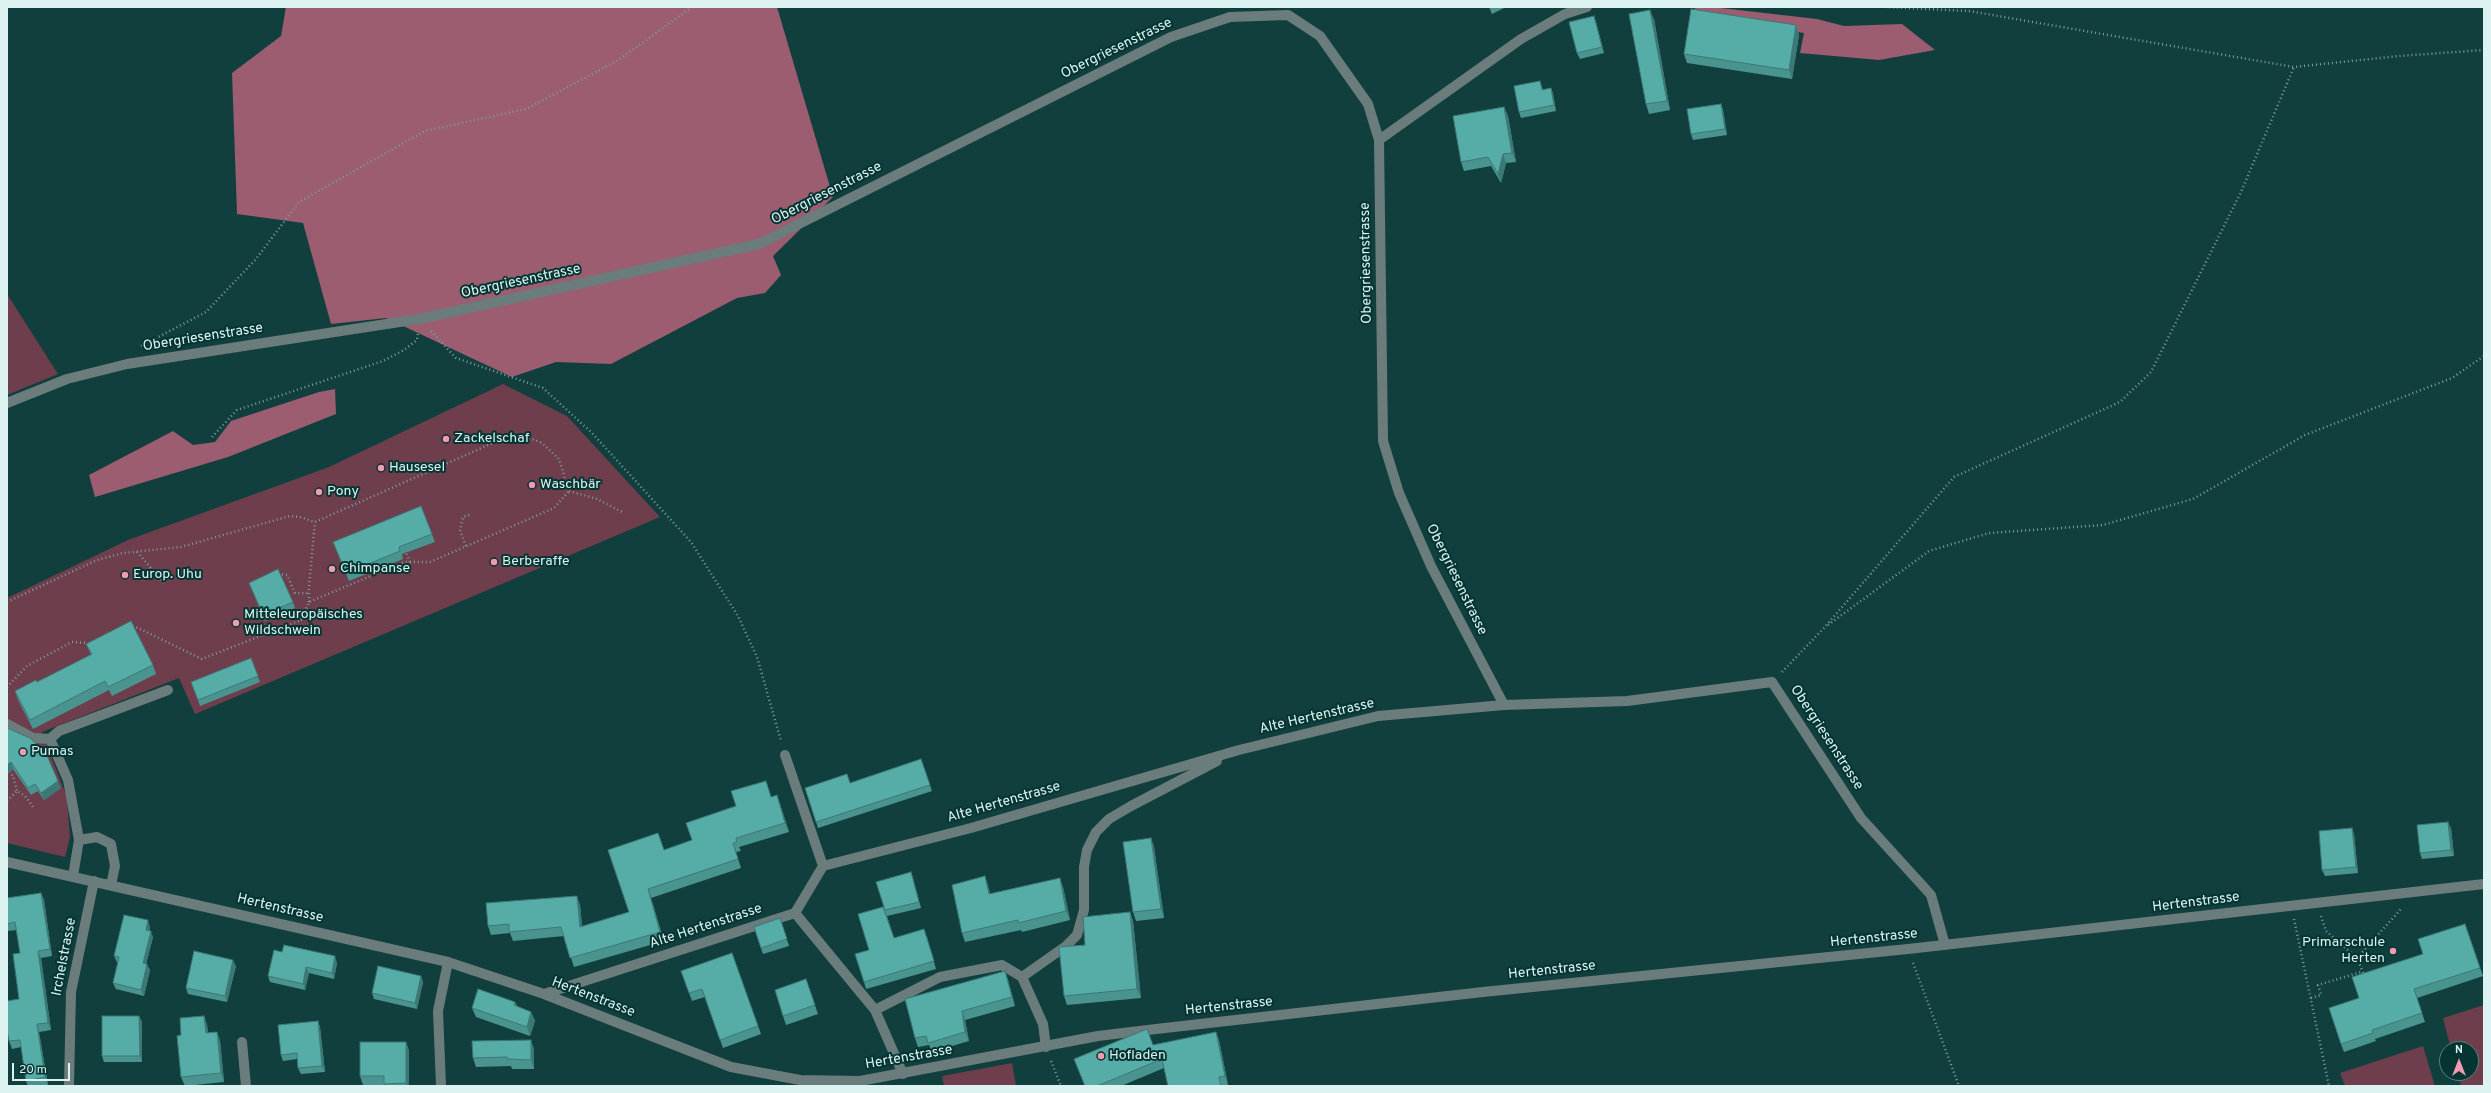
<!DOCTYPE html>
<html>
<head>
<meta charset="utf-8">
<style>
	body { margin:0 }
	#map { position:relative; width:2491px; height:1093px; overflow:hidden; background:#113f3d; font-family:Overpass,sans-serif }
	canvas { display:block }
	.frame { position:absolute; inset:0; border:8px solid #dcf3f1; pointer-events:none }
	.north { position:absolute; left:2439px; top:1041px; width:40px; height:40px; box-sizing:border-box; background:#043532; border:1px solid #5a817e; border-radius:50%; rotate:0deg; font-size:11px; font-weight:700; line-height:16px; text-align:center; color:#dcf3f1 }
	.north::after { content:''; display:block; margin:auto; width:14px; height:18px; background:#f19ab2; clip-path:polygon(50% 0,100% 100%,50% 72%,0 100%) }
	.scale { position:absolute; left:12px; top:1063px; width:58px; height:18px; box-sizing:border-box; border:2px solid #dcf3f1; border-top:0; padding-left:5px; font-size:12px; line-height:14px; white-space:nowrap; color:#dcf3f1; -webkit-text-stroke:3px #043532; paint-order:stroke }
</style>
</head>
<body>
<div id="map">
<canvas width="2491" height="1093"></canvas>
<div class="frame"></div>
<div class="north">N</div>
<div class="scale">20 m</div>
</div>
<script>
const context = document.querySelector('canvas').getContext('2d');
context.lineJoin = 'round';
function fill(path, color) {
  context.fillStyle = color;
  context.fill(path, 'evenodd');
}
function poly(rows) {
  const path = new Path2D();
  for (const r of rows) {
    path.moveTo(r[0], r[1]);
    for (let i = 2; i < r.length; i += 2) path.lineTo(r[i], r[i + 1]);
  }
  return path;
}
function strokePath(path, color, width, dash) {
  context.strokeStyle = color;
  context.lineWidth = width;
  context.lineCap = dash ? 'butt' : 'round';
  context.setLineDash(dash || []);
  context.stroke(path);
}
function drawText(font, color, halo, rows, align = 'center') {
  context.font = font + ' Overpass,sans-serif';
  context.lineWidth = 4;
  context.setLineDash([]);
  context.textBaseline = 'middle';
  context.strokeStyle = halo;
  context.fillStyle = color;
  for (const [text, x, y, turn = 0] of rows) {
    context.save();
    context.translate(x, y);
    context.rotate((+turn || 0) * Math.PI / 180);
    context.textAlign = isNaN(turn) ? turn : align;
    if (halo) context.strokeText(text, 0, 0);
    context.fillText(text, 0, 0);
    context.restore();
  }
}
fill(poly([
	[7,294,58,374,7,395],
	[503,384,567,416,660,517,195,714,179,678,42,732,67,798,70,837,65,857,7,843,7,598,128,540,329,467],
	[2484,1005,2484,1086,2461,1086,2458,1073,2471,1073,2471,1049,2451,1049,2443,1018],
	[2423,1046,2435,1086,2345,1086,2340,1073],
	[1012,1063,1016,1086,944,1086,942,1076]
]), '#6e3e4c');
fill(poly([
	[286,7,777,7,833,197,773,256,781,275,765,293,737,298,611,364,556,362,512,377,386,318,331,324,303,223,237,214,232,73,281,36],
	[1695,7,1712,7,1817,19,1844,26,1902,24,1935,50,1879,60,1800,53,1804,33,1693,16],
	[335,389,336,414,228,457,95,497,89,475,173,431,193,445,215,442,231,421,319,392]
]), '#9b5d6f');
strokePath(poly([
	[1885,7,1969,11,2294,67,2399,56,2484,50],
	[431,331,456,358,543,388,592,433,691,542,738,616,757,657,781,741],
	[141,346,206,312,256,259,299,202,425,131,526,109,617,61,692,7],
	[212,437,237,410,383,361,404,350,417,340,418,333],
	[569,491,597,499,624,513],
	[466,546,460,530,463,517,472,514],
	[405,550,410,562],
	[137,552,165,584],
	[278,574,287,575,295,593,309,593],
	[7,602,97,560,123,553,181,547,290,516,300,517,315,522,504,438,525,436,542,443,559,459,569,491,554,508,430,562,404,562,309,602,301,620,202,659,130,624],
	[309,602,309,586,315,522],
	[301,620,321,611],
	[1828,625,1929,551,1989,533,2103,525,2193,499,2305,435,2452,378,2484,356],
	[1782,672,1824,628,1954,477,2120,402,2151,372,2241,192,2294,67],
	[7,687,27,666,72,642,88,643],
	[7,768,13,776,17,791],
	[7,801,17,791,25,796,33,807],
	[2321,916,2326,931,2357,958,2364,975],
	[2294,919,2329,1086],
	[2357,958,2402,908],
	[1913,963,1959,1086],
	[2311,998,2321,995,2318,985,2361,972],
	[1051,1061,1061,1086]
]), '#7c9e9c', 2.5, [1, 3]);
strokePath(poly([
	[1379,140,1521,39,1565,14,1587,7],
	[7,403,67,379,127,364,419,319,759,244,1171,37,1230,17,1288,15,1320,36,1368,104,1379,140,1383,441,1399,493,1431,566,1504,705,1627,701,1772,682,1861,818,1931,895,1945,945],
	[7,724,33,738,50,739],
	[785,755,823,866],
	[79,840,97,837,111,844,115,866,111,885],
	[7,862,448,962,544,994,731,1067,800,1080,860,1081,1098,1036,1156,1029,1483,992,1908,949,2484,884],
	[73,876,79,840,68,780,50,739,59,731,168,690],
	[795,913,875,1010,903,1074],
	[1022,977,1066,946,1077,935,1084,910,1084,867,1087,850,1096,832,1109,819,1131,806,1217,761],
	[544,994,795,913,823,866,971,828,1239,750,1378,716,1504,705],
	[875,1010,940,977,1002,965,1022,977,1043,1024,1046,1047],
	[242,1042,246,1086],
	[69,1086,71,992,94,881],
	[441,1086,438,1011,448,962]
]), '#6a7c7b', 10);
fill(poly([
	[1489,7,1506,7,1492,14],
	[1654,19,1670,110,1649,114,1646,104],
	[1596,22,1604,53,1580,59,1577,53],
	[1796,25,1799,35,1792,79,1687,63,1684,54],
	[1540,81,1543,90,1551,88,1553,94,1556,111,1521,118,1519,112],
	[1721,104,1723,110,1727,135,1693,140,1691,134],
	[1504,107,1508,116,1516,162,1506,163,1501,183,1491,166,1464,171,1461,162],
	[421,506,435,542,402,554,403,559,349,581,333,542],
	[249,583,293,602,295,608,265,621],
	[86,644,153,665,156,674,112,696,109,690,33,729,18,700,15,691,37,682,91,655],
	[251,658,260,682,200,706,191,682],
	[7,728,61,788,44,800,38,791,31,795,13,769,7,774],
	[921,759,932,791,818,828,805,788,850,783],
	[766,781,771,797,780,804,789,832,739,847,741,851,736,852,741,868,651,898,664,941,574,967,564,936,513,941,510,933,491,935,488,926,580,905,582,926,629,912,664,850,692,840,736,806],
	[2352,828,2354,834,2358,873,2325,876,2322,870],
	[2451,828,2454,856,2422,859,2420,853],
	[1151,838,1154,847,1164,918,1136,921,1133,912],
	[911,872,913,878,921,908,887,916,894,938,927,937,936,969,866,989,864,982,869,950,883,907],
	[985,876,990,894,1063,887,1070,920,1022,932,1021,930,965,942,962,933],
	[41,893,44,900,52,956,41,958,51,1030,39,1032,48,1085,41,1086,28,1086,26,1081,21,1047,12,1049,9,1041,19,999,20,953,17,930,7,931,7,898],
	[1130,912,1133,921,1141,998,1067,1005,1064,996,1085,945],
	[780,918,789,946,763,954,754,927],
	[2465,924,2483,976,2417,998,2425,1022,2375,1039,2376,1041,2344,1052,2341,1044,2359,998],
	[150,927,149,931,153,937,146,964,150,970,144,996,116,989,113,983,118,963,117,962,114,956],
	[282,952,337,963,334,979,309,973,305,990,270,982,268,976],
	[732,953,761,1034,723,1048,705,997,692,1001,681,971],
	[236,966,227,1002,188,994,186,988],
	[1005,971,1008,980,1015,1006,965,1020,969,1041,932,1052,929,1045,918,1047,915,1038],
	[421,976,423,982,417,1009,374,999,372,993],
	[806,979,818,1014,786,1025,783,1016],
	[515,1002,517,1006,531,1012,535,1021,530,1036,476,1017,472,1008],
	[139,1016,142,1022,142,1062,104,1062,102,1056],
	[204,1016,207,1025,208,1033,217,1032,220,1041,224,1082,185,1086,181,1077,181,1035],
	[318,1021,320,1027,325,1072,301,1074,298,1068,297,1059,283,1061,281,1055],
	[1216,1032,1219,1040,1228,1085,1222,1086,1168,1086,1164,1068,1121,1086,1085,1086,1074,1059,1153,1045],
	[406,1042,409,1051,409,1086,385,1086,384,1085,363,1085,360,1076],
	[534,1049,534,1069,512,1069,511,1066,476,1067,473,1058]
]), '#4a9490');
fill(poly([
	[1650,10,1654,19,1670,110,1667,101],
	[1594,16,1596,22,1604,53,1602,47],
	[1796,25,1799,35,1792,79,1789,70],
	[1551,88,1553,94,1556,111,1554,105],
	[1721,104,1723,110,1727,135,1725,129],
	[1504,107,1508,116,1516,162,1512,153],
	[1503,154,1506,163,1501,183,1498,174],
	[11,762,13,769,7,774,7,765],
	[58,781,61,788,44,800,41,793],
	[777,795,780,804,789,832,785,823],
	[2448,822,2451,828,2454,856,2451,850],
	[2352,828,2354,834,2358,873,2356,867],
	[1151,838,1154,847,1164,918,1161,909],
	[911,872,913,878,921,908,919,902],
	[985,876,988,885,993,903,989,894],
	[1060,878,1063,887,1070,920,1066,911],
	[648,889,651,898,664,941,660,932],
	[41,893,44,900,52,956,50,949],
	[577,896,580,905,583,936,580,927],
	[1130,912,1133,921,1141,998,1137,989],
	[148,920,150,927,148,936,146,930],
	[151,931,153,937,145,969,143,963],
	[38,951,41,958,51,1030,48,1023],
	[335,956,337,963,334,979,332,973],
	[233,960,236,966,227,1002,225,996],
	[147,964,150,970,144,996,141,990],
	[306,967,309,973,305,990,303,984],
	[1005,971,1008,980,1015,1006,1012,997],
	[421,976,423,982,417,1009,415,1003],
	[962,1011,965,1020,969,1041,965,1032],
	[531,1012,535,1021,530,1036,527,1027],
	[139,1016,142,1022,142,1062,140,1056],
	[204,1016,207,1025,209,1042,206,1033],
	[318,1021,320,1027,325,1072,322,1066],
	[37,1024,39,1032,48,1085,45,1077],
	[217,1032,220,1041,224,1082,221,1073],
	[1216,1032,1219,1040,1228,1085,1225,1076],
	[531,1040,534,1049,534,1069,531,1060],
	[406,1042,409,1051,409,1086,407,1086,406,1083]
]), '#3c7875');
const building = poly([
	[1691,9,1796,25,1789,70,1684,54,1691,9],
	[1650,10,1667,101,1646,104,1629,14,1650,10],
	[1594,16,1602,47,1577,53,1569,22,1594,16],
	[1540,81,1542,90,1551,88,1554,105,1519,112,1514,86,1540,81],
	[1721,104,1725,129,1691,134,1687,109,1721,104],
	[1504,107,1512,153,1503,154,1498,174,1488,157,1461,162,1453,116,1504,107],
	[421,506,432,534,399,547,400,551,346,573,333,542,421,506],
	[278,569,293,602,263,615,249,583,278,569],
	[131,621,153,665,108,687,105,681,30,720,15,691,36,680,37,682,92,654,86,644,131,621],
	[251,658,258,676,198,700,191,682,251,658],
	[7,728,30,738,46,753,58,781,41,793,35,784,28,788,11,762,7,765,7,728],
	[921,759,930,785,816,822,805,788,847,774,850,783,921,759],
	[766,781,771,797,777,795,785,823,736,838,737,842,733,843,738,859,648,889,660,932,570,958,561,927,509,932,509,924,488,926,486,903,577,896,580,927,629,912,608,850,658,833,664,850,692,840,686,823,736,806,731,791,766,781],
	[2448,822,2451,850,2420,853,2417,825,2448,822],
	[2352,828,2356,867,2322,870,2319,831,2352,828],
	[1151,838,1161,909,1133,912,1123,842,1151,838],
	[911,872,919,902,885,910,876,882,911,872],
	[985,876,989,894,1060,878,1066,911,1018,923,1018,920,962,933,952,885,985,876],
	[41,893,50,949,38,951,48,1023,37,1024,45,1077,26,1081,20,1040,9,1041,7,1030,7,1001,19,999,13,954,20,953,15,922,7,924,7,898,41,893],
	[883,907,894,938,924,929,934,961,864,982,855,954,869,950,858,914,883,907],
	[1130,912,1137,989,1064,996,1059,947,1085,945,1083,917,1130,912],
	[124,915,148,920,146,930,151,931,143,963,147,964,141,990,113,983,119,957,114,956,124,915],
	[780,918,787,939,761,948,754,927,780,918],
	[2465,924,2480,968,2414,989,2422,1013,2372,1030,2373,1033,2341,1044,2329,1008,2359,998,2352,977,2423,954,2418,939,2465,924],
	[284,945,335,956,332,973,306,967,303,984,268,976,274,950,282,952,284,945],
	[194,951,233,960,225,996,186,988,194,951],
	[732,953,758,1026,720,1040,702,989,689,993,681,971,732,953],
	[378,966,421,976,415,1003,372,993,378,966],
	[1005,971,1012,997,962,1011,965,1032,928,1043,926,1036,915,1038,905,999,1005,971],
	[806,979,815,1005,783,1016,775,990,806,979],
	[478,989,515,1002,514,1005,531,1012,527,1027,472,1008,478,989],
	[102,1016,139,1016,140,1056,102,1056,102,1016],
	[204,1016,206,1033,217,1032,221,1073,181,1077,177,1036,181,1035,180,1018,204,1016],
	[318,1021,322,1066,298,1068,297,1053,281,1055,278,1025,318,1021],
	[1147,1029,1153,1045,1216,1032,1225,1076,1219,1077,1221,1086,1168,1086,1162,1059,1097,1086,1085,1086,1074,1059,1147,1029],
	[531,1040,531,1060,508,1059,507,1057,473,1058,472,1041,531,1040],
	[360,1042,406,1042,406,1083,384,1084,384,1076,360,1076,360,1042]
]);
fill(building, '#56aca7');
strokePath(building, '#3c7875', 1);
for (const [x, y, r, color] of [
	[446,439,4,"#f19ab2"],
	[381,468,4,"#f19ab2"],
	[532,485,4,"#f19ab2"],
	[319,492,4,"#f19ab2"],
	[494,562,4,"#f19ab2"],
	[332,569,4,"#f19ab2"],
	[125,575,4,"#f19ab2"],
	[236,623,4,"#f19ab2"],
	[23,752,4,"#f19ab2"],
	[2393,951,4,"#f19ab2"],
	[1101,1056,4,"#f19ab2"]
]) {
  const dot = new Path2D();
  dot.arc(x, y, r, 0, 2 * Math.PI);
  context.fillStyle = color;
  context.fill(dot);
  strokePath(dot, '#043532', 1.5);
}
drawText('14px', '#dcf3f1', '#043532', [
	["Obergriesenstrasse",1117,49,-26],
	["Obergriesenstrasse",827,194,-27],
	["Obergriesenstrasse",1367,263,-91],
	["Obergriesenstrasse",521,282,-12],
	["Obergriesenstrasse",203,338,-9],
	["Obergriesenstrasse",1456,580,64],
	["Alte Hertenstrasse",1317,717,-13],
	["Obergriesenstrasse",1826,738,57],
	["Alte Hertenstrasse",1004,803,-16],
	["Hertenstrasse",2196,903,-7],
	["Hertenstrasse",280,909,13],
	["Alte Hertenstrasse",706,927,-18],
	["Hertenstrasse",1874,939,-6],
	["Irchelstrasse",65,957,-79],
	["Hertenstrasse",1552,971,-6],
	["Hertenstrasse",593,998,21],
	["Hertenstrasse",1229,1007,-6],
	["Hertenstrasse",909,1058,-10]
]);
drawText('14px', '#dcf3f1', '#043532', [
	["Zackelschaf",454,439],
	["Hausesel",389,468],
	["Waschbär",540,485],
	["Pony",327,492],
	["Berberaffe",502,562],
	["Chimpanse",340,569],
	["Europ. Uhu",133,575],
	["Mitteleuropäisches",244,615],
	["Wildschwein",244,631],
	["Pumas",31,752],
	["Primarschule",2385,943,"right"],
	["Herten",2385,959,"right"],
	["Hofladen",1109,1056]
], 'left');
</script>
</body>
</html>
